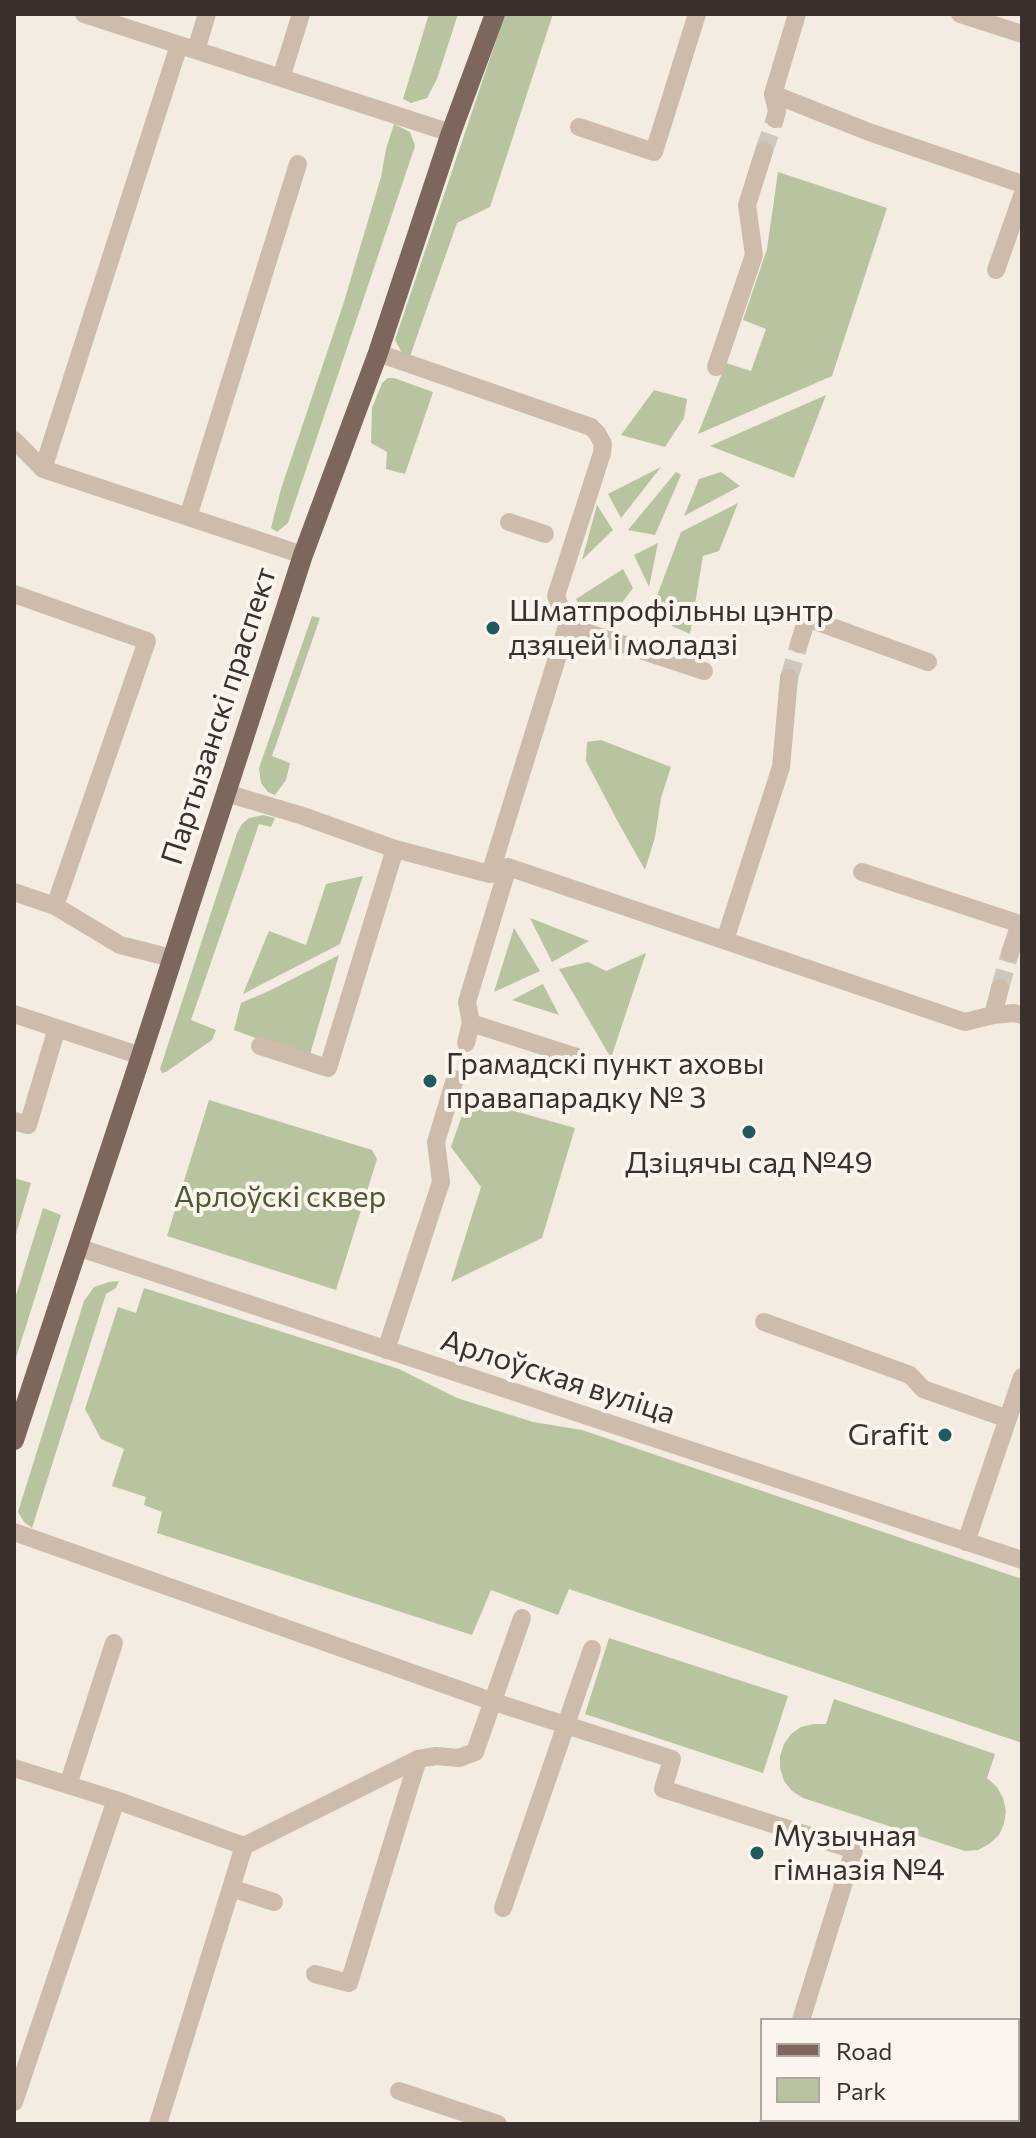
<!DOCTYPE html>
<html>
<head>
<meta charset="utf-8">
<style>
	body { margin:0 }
	#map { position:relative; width:1036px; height:2138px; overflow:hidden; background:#f4ebe1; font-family:Commissioner,sans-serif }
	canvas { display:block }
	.frame { position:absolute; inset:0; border:16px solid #3b302b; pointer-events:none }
	.legend { position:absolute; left:760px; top:2018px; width:260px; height:104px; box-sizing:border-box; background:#fbf5ee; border:2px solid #aea6a0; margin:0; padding:10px 14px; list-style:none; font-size:24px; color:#3b302b }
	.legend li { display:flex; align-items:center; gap:16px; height:40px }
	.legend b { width:40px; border:2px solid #aea6a0 }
</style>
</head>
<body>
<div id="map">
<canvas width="1036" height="2138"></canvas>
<div class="frame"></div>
<ul class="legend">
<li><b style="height:10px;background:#7d675c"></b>Road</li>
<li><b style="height:22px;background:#b8c4a0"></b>Park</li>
</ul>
</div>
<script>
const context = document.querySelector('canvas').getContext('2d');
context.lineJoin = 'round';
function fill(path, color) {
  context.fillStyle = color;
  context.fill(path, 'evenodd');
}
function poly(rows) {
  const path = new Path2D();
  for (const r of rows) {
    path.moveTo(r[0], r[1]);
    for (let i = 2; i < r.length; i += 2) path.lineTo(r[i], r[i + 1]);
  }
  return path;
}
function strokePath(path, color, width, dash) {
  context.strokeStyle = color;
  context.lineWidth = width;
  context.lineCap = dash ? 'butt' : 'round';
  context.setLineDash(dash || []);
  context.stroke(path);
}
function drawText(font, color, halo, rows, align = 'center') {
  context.font = font + ' Commissioner,sans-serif';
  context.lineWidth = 8;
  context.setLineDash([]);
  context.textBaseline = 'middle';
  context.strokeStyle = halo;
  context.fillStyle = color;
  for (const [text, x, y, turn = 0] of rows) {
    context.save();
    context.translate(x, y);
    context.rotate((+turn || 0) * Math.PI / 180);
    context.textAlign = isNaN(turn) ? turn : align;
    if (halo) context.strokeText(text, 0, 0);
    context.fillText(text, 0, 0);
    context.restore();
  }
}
fill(poly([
	[429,14,458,14,437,79,427,98,411,103,403,99],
	[505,14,553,14,490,207,457,223,409,359,401,351,395,340],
	[394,124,410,132,415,146,288,523,277,532,271,528,281,489,343,305,381,177,386,149],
	[778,172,887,208,832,376,698,434,726,363,751,371,766,329,743,320,767,249],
	[388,378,394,378,433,392,405,474,386,469,387,452,371,443,372,408,382,383],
	[654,390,687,399,684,418,665,447,621,435],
	[826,395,794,478,710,446],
	[661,467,621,518,608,494],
	[676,472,681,475,655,535,628,530],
	[721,472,740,486,684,516,699,479],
	[738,503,719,551,703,556,690,634,672,626,655,601,681,532],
	[597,505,613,530,582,560],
	[658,543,649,587,634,555],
	[623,569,633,588,610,619,585,620,576,599],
	[312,616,320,618,272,756,290,763,286,780,275,795,268,792,261,783,259,768],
	[601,740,671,767,661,798,655,837,645,870,618,822,586,761,587,742],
	[263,815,275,818,271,827,259,824,191,1020,216,1030,212,1040,166,1072,162,1073,160,1069,237,833,242,824,249,818],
	[363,876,340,944,243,994,269,931,306,945,326,884],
	[530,918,589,941,552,962],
	[514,928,540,971,494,992],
	[646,953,611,1058,559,969,588,962,606,971],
	[339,955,309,1058,234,1030,241,1003,271,990],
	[543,984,559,1015,512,1000],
	[468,1098,575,1128,542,1238,451,1282,481,1187,451,1147],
	[209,1100,372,1150,377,1159,336,1290,167,1236],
	[14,1178,31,1183,14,1241],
	[43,1208,61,1215,14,1364,14,1302],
	[119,1281,116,1288,106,1294,32,1528,24,1522,18,1512,84,1301,94,1287,109,1282],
	[144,1288,399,1369,457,1398,533,1422,582,1430,1022,1579,1022,1743,569,1589,558,1615,491,1590,472,1635,157,1533,162,1512,144,1505,146,1497,112,1486,124,1449,101,1439,85,1409,118,1307,136,1313],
	[609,1638,788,1696,763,1773,585,1714],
	[834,1699,995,1754,987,1778,997,1787,1003,1798,1006,1811,1004,1824,999,1835,989,1844,978,1850,965,1851,803,1798,792,1791,784,1781,780,1768,780,1756,784,1744,791,1734,801,1727,814,1724,826,1724]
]), '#b8c4a0');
strokePath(poly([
	[764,151,775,119],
	[789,678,799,644],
	[1000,988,1010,953]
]), '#cfc6bd', 18, [18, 9]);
strokePath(poly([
	[84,14,451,133],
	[797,14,773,94,869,132,1022,184],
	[960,14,1022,34],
	[196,50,207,14],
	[281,78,301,14],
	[773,94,777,111,775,119],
	[579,127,654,152,697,14],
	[996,270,1022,196],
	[378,353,591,427,597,433,603,444,602,453,556,596,567,626],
	[716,367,754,255,747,205,764,151],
	[14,440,43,469,303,555],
	[43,469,179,45],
	[188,517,298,164],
	[509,522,545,534],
	[14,594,147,641,55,906],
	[799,644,807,618,928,662],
	[226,793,303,816,395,849,490,874,508,867,965,1022,993,1015,1014,1013,1022,1015],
	[862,872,1020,924,1010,953],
	[490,874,567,626,704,671],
	[14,892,55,906,120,945,172,958],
	[725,940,781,767,789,678],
	[14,1014,141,1056],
	[993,1015,1000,988],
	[471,1023,577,1057],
	[466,1043,471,1023,467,1002,508,867],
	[260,1046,328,1068,395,849],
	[14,1121,28,1125,57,1028],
	[77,1247,1022,1560],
	[764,1322,910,1375,923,1389,1008,1419],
	[386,1350,441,1182,436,1142,455,1079],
	[14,1532,494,1702,672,1759,663,1789,854,1850,801,2020],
	[966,1542,1022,1377],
	[14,1768,116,1800,244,1846],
	[68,1785,114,1643],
	[231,1888,274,1902],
	[503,1908,592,1649],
	[315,1974,349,1983,418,1759],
	[399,2091,498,2124],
	[14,2102,116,1800],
	[1018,2108,1022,2109],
	[158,2124,244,1846,418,1759,436,1756,459,1758,475,1752,522,1618],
	[768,2124,769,2120],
	[952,2124,953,2120]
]), '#cdbbac', 18);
strokePath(poly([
	[14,1440,141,1056,303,555,378,353,451,133,495,14]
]), '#7d675c', 20);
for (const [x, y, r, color] of [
	[493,628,8,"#1f5a5e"],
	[430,1081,8,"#1f5a5e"],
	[749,1132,8,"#1f5a5e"],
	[945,1435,8,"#1f5a5e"],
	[757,1853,8,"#1f5a5e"]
]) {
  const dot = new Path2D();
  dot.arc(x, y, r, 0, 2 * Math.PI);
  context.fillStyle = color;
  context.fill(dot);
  strokePath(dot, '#fbf5ee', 3);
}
drawText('30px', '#3b302b', '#fbf5ee', [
	["Шматпрофільны цэнтр",509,611],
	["дзяцей і моладзі",509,645],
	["Грамадскі пункт аховы",446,1064],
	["правапарадку № 3",446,1098],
	["Дзіцячы сад №49",749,1163,"center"],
	["Grafit",929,1435,"right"],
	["Музычная",773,1836],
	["гімназія №4",773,1870]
], 'left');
drawText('30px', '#3b302b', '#fbf5ee', [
	["Партызанскі праспект",219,716,-72],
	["Арлоўская вуліца",558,1377,18]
]);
drawText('30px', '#4a5a2e', '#fbf5ee', [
	["Арлоўскі сквер",280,1197]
]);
</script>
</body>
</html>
